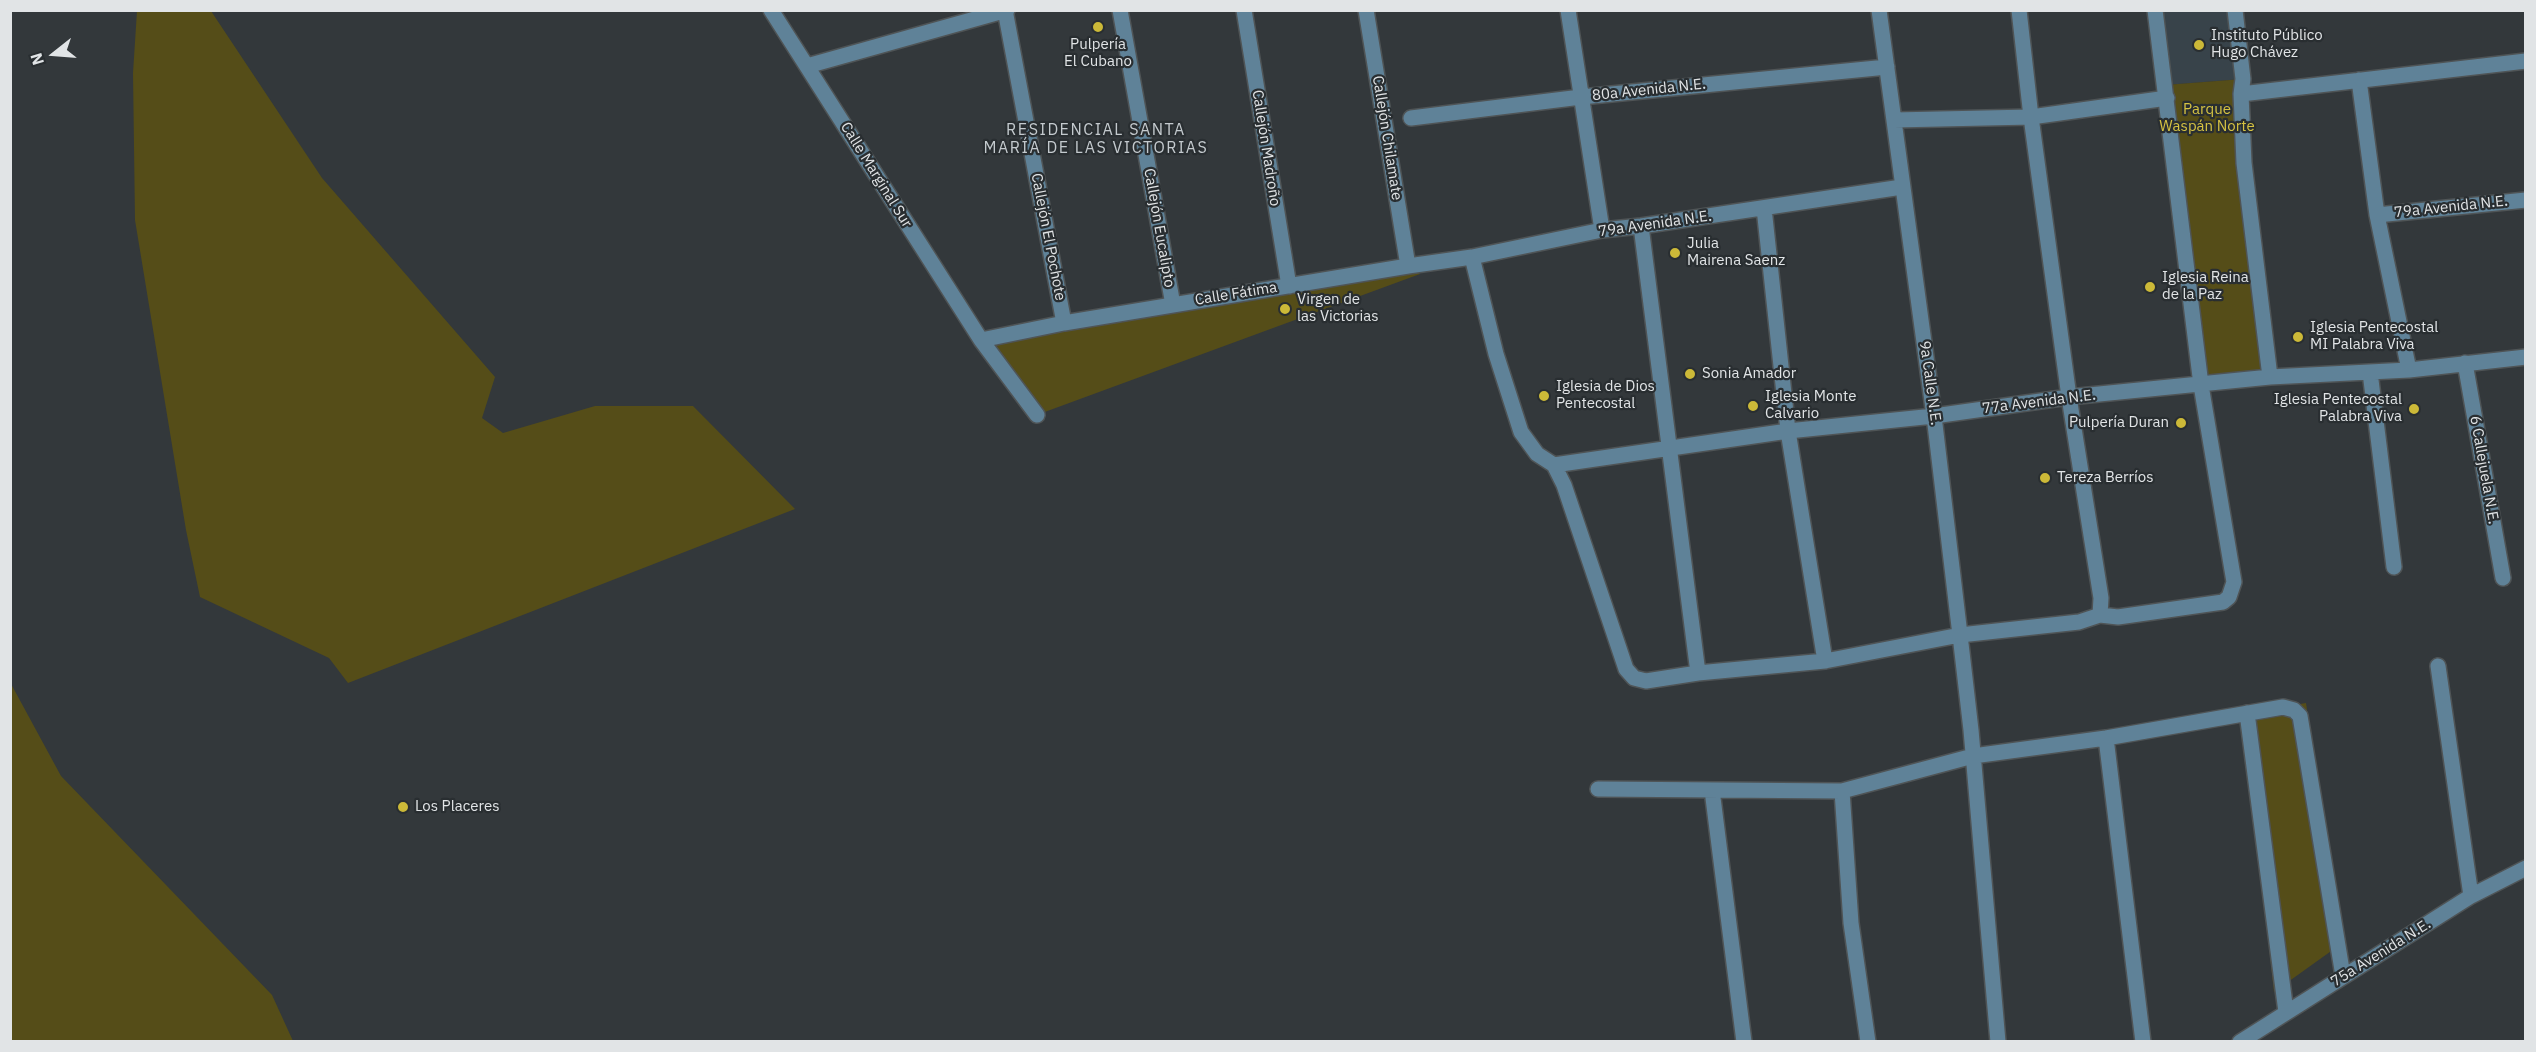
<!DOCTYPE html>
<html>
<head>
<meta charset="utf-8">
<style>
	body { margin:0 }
	#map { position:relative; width:2536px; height:1052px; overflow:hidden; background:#33383b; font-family:"IBM Plex Sans",sans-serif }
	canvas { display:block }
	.frame { position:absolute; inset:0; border:12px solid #e1e4e6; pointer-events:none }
	.north { position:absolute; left:24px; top:24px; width:60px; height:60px; -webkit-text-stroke:4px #292e31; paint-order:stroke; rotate:253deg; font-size:16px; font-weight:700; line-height:24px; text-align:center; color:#e1e4e6 }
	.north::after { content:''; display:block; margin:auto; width:21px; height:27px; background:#e1e4e6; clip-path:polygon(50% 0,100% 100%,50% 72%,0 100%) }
</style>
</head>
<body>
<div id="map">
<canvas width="2536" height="1052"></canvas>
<div class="frame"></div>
<div class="north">N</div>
</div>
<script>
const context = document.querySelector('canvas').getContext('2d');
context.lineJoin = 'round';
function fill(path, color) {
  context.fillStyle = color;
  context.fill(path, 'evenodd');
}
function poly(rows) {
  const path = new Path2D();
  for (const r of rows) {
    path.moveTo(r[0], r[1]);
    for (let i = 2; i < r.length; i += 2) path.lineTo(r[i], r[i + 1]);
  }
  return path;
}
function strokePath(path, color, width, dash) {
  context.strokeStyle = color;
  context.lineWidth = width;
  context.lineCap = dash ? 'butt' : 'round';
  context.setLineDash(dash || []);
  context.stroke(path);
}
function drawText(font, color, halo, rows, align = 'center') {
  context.font = font + ' "IBM Plex Sans",sans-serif';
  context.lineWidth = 4.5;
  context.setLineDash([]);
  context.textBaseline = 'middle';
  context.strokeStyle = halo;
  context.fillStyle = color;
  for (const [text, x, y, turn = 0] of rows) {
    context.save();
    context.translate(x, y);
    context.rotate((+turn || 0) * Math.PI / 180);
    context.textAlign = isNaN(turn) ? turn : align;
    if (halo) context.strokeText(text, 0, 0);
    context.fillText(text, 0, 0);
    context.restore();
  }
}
fill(poly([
	[2156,11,2233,11,2243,79,2165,85]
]), '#38434a');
fill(poly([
	[137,11,211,11,322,178,495,377,482,418,503,433,595,406,693,406,795,509,348,683,329,658,200,597,186,530,135,220,133,73],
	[2243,79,2270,377,2207,385,2165,85],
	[1412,265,1420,274,1042,413,988,339],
	[10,682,61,776,272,995,293,1041,11,1041],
	[2306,703,2341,944,2274,992,2243,714]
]), '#554d18');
const minor = poly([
	[771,10,981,340,1037,415],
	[1005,10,1064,323],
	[1120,10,1173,305],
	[1244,10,1289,286],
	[1366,10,1408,266],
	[1568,10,1602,230],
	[1879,10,1934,416,1960,635,1971,730,1998,1042],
	[2019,10,2031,117,2069,397,2101,598,2100,615],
	[2235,10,2243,79,2241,94,2244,163,2270,377],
	[807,66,1007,10],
	[2359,80,2377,215,2409,370],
	[2241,94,2526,61],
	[1411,118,1581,97,1887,67],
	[1894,120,2031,117,2167,98],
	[1764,208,1788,431,1825,661],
	[2377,215,2526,200],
	[1641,226,1698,673],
	[1472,257,1496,354,1521,432,1537,454,1554,465,1564,485,1626,669,1634,678,1646,681,1698,673,1825,661,1960,635,2079,622,2100,615,2118,617,2223,602,2229,597,2234,582,2201,385,2155,10],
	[981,340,1064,323,1408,266,1472,257,1602,230,1641,226,1902,187],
	[2465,363,2503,578],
	[2370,372,2394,567],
	[1554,465,1788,431,1934,416,2069,397,2270,377,2409,370,2526,357],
	[2438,666,2471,896],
	[2247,713,2286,1012],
	[2106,738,2143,1042],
	[1598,789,1842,791,1973,756,2106,738,2283,707,2294,710,2300,716,2343,976],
	[1712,790,1744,1042],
	[1842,791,1851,923,1868,1042],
	[2240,1042,2471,896,2526,868]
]);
strokePath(minor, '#4f5456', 18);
strokePath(minor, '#5f8298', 15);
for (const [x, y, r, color] of [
	[1098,27,6,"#ccb938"],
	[2199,45,6,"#ccb938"],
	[1675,253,6,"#ccb938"],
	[2150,287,6,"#ccb938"],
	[1285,309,6,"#ccb938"],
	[2298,337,6,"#ccb938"],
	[1690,374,6,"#ccb938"],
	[1544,396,6,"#ccb938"],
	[1753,406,6,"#ccb938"],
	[2414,409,6,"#ccb938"],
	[2181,423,6,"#ccb938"],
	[2045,478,6,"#ccb938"],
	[403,807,6,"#ccb938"]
]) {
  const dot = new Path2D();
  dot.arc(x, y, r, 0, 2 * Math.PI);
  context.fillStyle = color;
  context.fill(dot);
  strokePath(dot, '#292e31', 2);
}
drawText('15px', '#e1e4e6', '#292e31', [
	["Instituto Público",2211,36],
	["Hugo Chávez",2211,53],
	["Pulpería",1098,45,"center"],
	["El Cubano",1098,62,"center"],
	["Julia",1687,244],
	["Mairena Saenz",1687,261],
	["Iglesia Reina",2162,278],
	["de la Paz",2162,295],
	["Virgen de",1297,300],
	["las Victorias",1297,317],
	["Iglesia Pentecostal",2310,328],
	["MI Palabra Viva",2310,345],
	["Sonia Amador",1702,374],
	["Iglesia de Dios",1556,387],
	["Pentecostal",1556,404],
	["Iglesia Monte",1765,397],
	["Calvario",1765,414],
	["Iglesia Pentecostal",2402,400,"right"],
	["Palabra Viva",2402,417,"right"],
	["Pulpería Duran",2169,423,"right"],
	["Tereza Berríos",2057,478],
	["Los Placeres",415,807]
], 'left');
drawText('15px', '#e1e4e6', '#292e31', [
	["80a Avenida N.E.",1649,90,-6],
	["Callejón Chilamate",1387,138,81],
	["Callejón Madroño",1266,148,81],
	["Calle Marginal Sur",876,175,58],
	["79a Avenida N.E.",2451,207,-6],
	["79a Avenida N.E.",1655,224,-8],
	["Callejón Eucalipto",1159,228,80],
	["Callejón El Pochote",1048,237,79],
	["Calle Fátima",1236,294,-9],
	["9a Calle N.E.",1930,383,82],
	["77a Avenida N.E.",2039,402,-7],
	["6 Callejuela N.E.",2484,470,80],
	["75a Avenida N.E.",2381,953,-32]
]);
drawText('15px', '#d6c342', '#292e31', [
	["Parque",2207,110],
	["Waspán Norte",2207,127]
]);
context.letterSpacing = '1.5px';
drawText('16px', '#c4cace', '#292e31', [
	["RESIDENCIAL SANTA",1096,130],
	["MARÍA DE LAS VICTORIAS",1096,148]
]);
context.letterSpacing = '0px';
</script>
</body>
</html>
